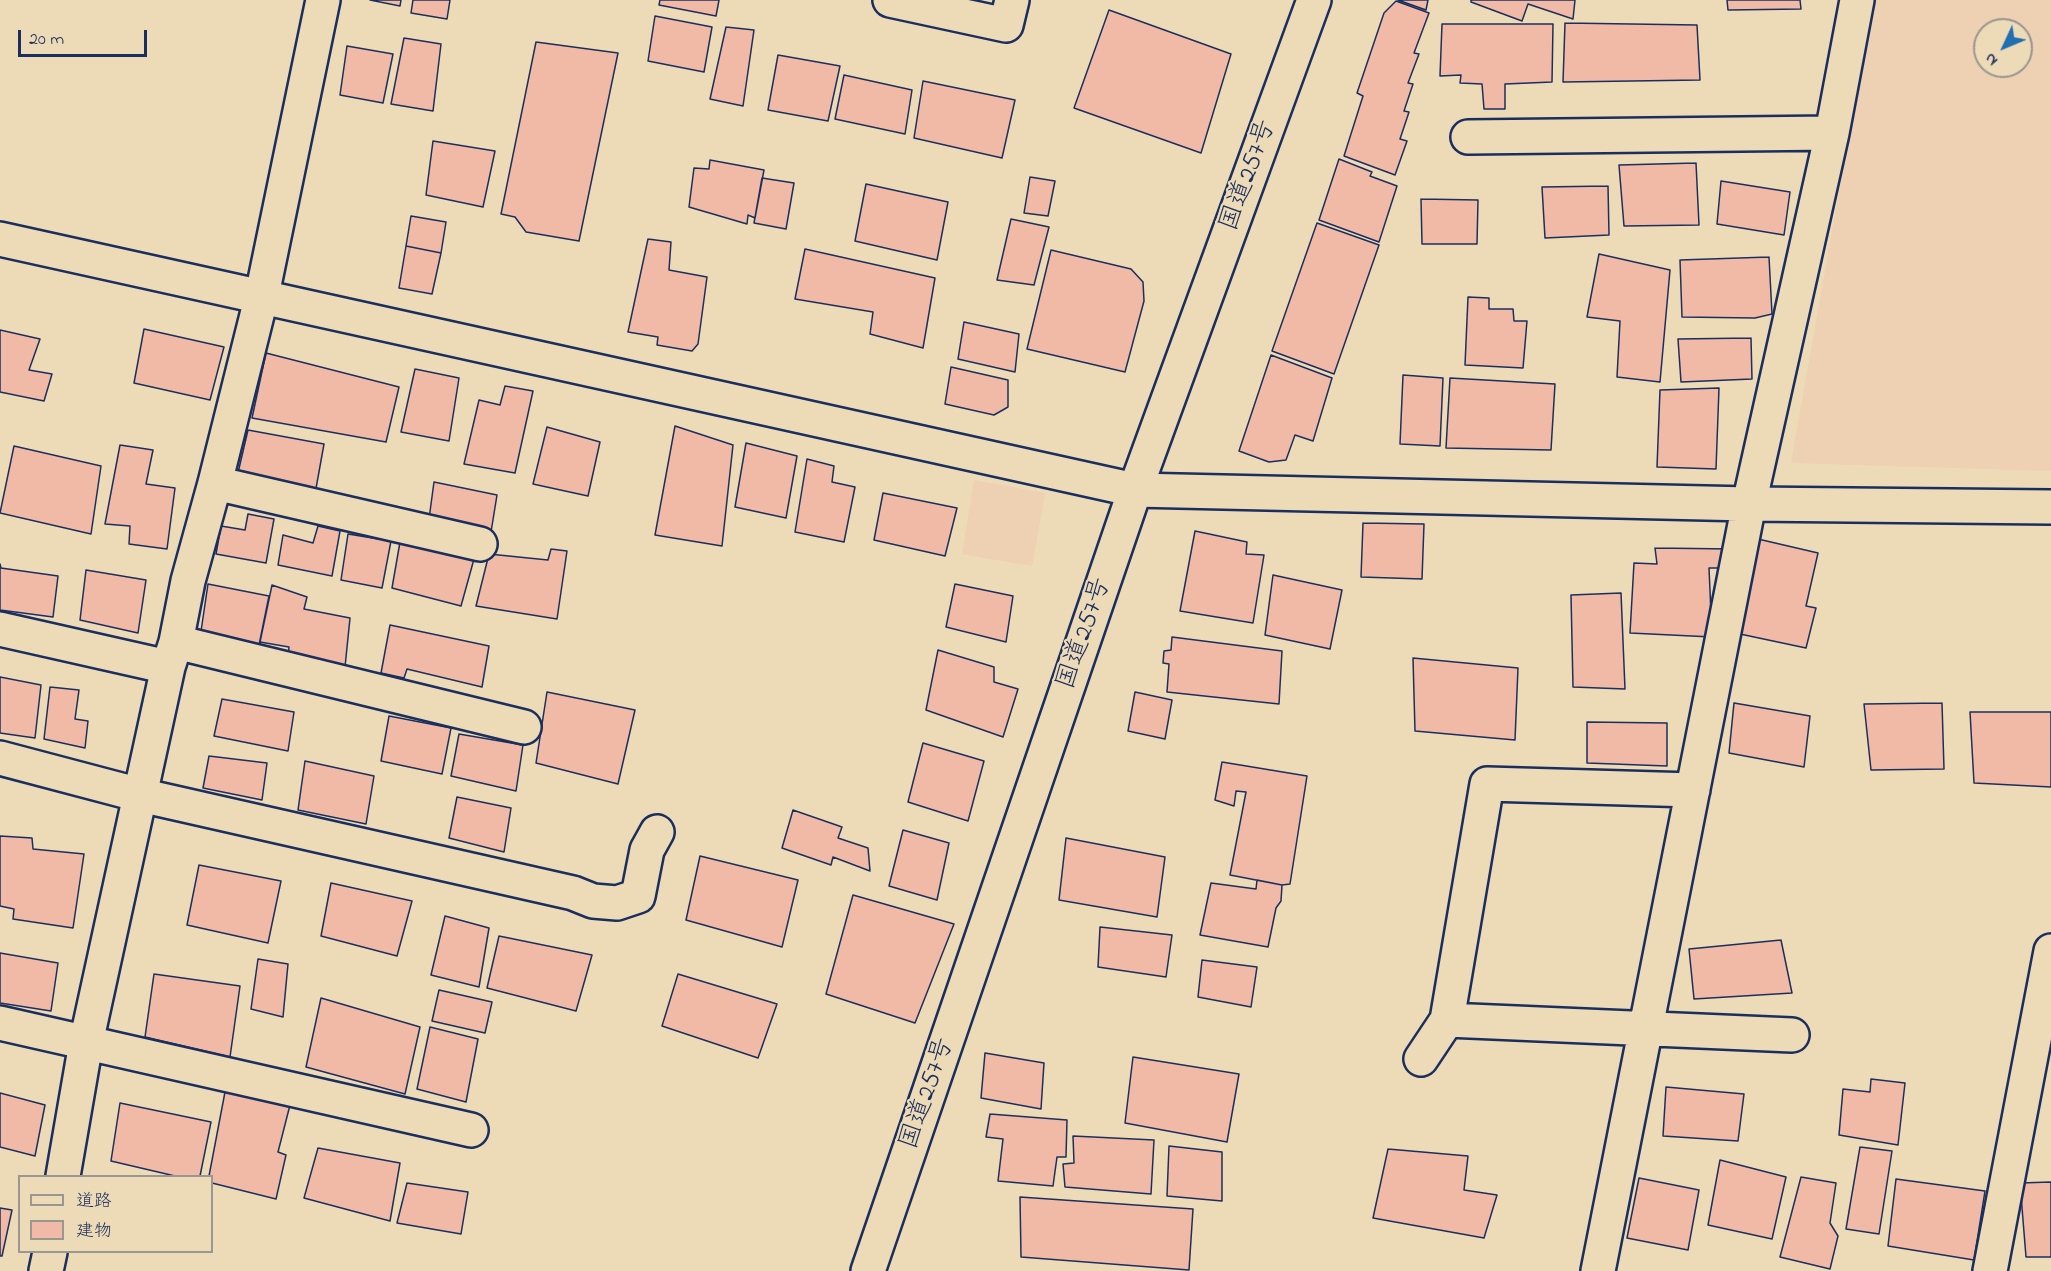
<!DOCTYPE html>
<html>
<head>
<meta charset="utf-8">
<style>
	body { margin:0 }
	#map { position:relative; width:2051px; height:1271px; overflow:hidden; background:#eddab7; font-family:"Indie Flower","Klee One",sans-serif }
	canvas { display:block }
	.legend { position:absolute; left:18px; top:1175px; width:195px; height:78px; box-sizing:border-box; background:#eddab7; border:2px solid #999693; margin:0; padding:8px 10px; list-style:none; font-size:18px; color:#1b2f5e }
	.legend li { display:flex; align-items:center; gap:12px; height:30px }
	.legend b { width:30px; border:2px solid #999693 }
	.north { position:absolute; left:1973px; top:18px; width:60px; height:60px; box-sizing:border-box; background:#eddab7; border:2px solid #999693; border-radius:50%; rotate:226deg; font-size:16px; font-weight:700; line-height:24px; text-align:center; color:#1b2f5e }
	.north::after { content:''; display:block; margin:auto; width:21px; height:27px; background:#1f6fb2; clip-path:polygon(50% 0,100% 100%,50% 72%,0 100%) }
	.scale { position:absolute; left:18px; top:30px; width:129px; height:27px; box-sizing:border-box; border:3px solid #1b2f5e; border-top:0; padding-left:8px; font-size:18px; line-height:21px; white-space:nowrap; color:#1b2f5e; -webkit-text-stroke:4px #eddab7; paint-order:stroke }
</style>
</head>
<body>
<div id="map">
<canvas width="2051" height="1271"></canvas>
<ul class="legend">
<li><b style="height:8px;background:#eddab7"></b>道路</li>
<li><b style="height:16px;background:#f1baa6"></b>建物</li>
</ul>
<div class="north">N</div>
<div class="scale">20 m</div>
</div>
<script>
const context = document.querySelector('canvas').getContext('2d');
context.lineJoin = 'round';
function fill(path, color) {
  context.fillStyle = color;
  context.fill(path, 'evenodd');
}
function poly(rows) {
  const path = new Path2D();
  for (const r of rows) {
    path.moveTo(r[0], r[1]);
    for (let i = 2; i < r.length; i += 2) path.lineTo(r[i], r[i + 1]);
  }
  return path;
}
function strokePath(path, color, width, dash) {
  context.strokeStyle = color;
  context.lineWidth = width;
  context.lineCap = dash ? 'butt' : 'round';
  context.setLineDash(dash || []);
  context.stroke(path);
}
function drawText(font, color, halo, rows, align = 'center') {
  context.font = font + ' "Indie Flower","Klee One",sans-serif';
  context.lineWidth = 4.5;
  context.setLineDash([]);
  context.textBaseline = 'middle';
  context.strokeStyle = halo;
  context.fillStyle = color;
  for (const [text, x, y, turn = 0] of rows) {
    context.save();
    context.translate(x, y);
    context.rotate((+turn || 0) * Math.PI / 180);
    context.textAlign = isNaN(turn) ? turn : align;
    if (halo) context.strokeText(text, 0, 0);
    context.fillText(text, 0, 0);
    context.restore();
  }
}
fill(poly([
	[1873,0,2051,0,2051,471,1791,463],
	[1985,30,2021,30,2021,66,1985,66],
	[974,480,1045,493,1032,566,962,554]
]), '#eed0b2');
const building = poly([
	[370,0,401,0,400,6,370,0],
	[413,0,450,0,447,19,411,13,413,0],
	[660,0,719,0,716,16,659,5,660,0],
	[1398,0,1428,0,1426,10,1398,0],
	[1471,0,1575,0,1573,19,1528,4,1522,21,1471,2,1471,0],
	[1727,0,1800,0,1801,9,1728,10,1727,0],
	[1396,1,1429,13,1414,53,1419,54,1408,83,1413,84,1404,111,1409,112,1400,139,1407,141,1395,175,1344,156,1363,96,1357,93,1384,13,1396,1],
	[1109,10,1231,54,1201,153,1074,108,1109,10],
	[655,16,712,27,704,72,648,61,655,16],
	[1565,23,1697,25,1700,80,1563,82,1565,23],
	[1442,24,1553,24,1552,82,1505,84,1505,109,1484,109,1482,84,1460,83,1461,75,1440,76,1442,24],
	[726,27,754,30,743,106,710,99,726,27],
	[404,38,441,44,433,111,391,104,404,38],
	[536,42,618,53,579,241,526,232,515,217,501,214,536,42],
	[347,46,393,54,383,103,340,95,347,46],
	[778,55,840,66,828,121,768,110,778,55],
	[844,75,912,90,905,134,835,119,844,75],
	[923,81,1015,100,1002,158,914,138,923,81],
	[433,141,495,151,483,207,426,195,433,141],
	[1339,159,1372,172,1370,176,1397,186,1379,242,1319,220,1339,159],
	[710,160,764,170,755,218,748,215,747,224,689,207,694,168,709,169,710,160],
	[1696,163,1699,225,1624,226,1619,165,1696,163],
	[1030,177,1055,181,1048,216,1024,213,1030,177],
	[762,178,794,183,786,229,754,223,762,178],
	[1721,181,1790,192,1784,235,1717,224,1721,181],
	[866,184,948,202,937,260,855,241,866,184],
	[1608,186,1609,235,1545,238,1542,187,1608,186],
	[1421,199,1478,200,1477,244,1422,244,1421,199],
	[411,216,446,222,441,253,406,246,411,216],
	[1011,219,1049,227,1034,285,997,280,1011,219],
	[1317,223,1379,245,1334,374,1272,351,1317,223],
	[648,239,671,242,669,270,707,277,698,344,692,351,657,345,658,337,628,332,648,239],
	[406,246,441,253,432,294,399,288,406,246],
	[805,249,935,278,923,348,870,334,873,312,795,299,805,249],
	[1051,250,1131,269,1143,282,1144,301,1125,372,1027,349,1051,250],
	[1599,254,1670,270,1660,382,1617,377,1620,321,1587,317,1599,254],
	[1769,257,1772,314,1755,318,1682,317,1680,260,1769,257],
	[1468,297,1489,298,1489,309,1513,309,1514,321,1527,321,1523,368,1465,365,1468,297],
	[964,322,1019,334,1015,372,958,359,964,322],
	[144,329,224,347,210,400,134,383,144,329],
	[0,330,40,339,29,370,52,374,44,401,0,392,0,330],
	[1751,338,1752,379,1681,382,1678,339,1751,338],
	[266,353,399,387,386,442,252,418,266,353],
	[1271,355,1332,378,1313,441,1295,435,1286,460,1269,462,1239,451,1271,355],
	[951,367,1008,380,1008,407,994,415,945,404,951,367],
	[415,369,459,378,449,441,401,432,415,369],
	[1403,375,1443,378,1440,446,1400,444,1403,375],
	[1450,378,1555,384,1551,450,1446,448,1450,378],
	[505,386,533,391,515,473,464,464,479,400,500,405,505,386],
	[1719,388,1716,469,1657,467,1660,390,1719,388],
	[675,426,733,445,722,546,655,535,675,426],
	[547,427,600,442,588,496,533,484,547,427],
	[248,430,324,444,315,494,237,477,248,430],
	[746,443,797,456,786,518,735,507,746,443],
	[120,445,153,450,146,484,175,488,167,549,129,544,130,526,105,524,120,445],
	[14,446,101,466,91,534,0,513,14,446],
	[807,459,834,466,832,482,855,487,844,542,795,532,807,459],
	[434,482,497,495,491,532,429,519,434,482],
	[883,493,957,508,945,556,874,540,883,493],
	[248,514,274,519,266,563,216,554,221,526,245,530,248,514],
	[1363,523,1424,524,1422,579,1361,577,1363,523],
	[318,526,340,531,332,576,278,565,283,535,313,543,318,526],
	[1195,531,1247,542,1246,554,1264,555,1253,623,1180,611,1195,531],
	[348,534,391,541,382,588,341,580,348,534],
	[1758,539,1818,553,1806,606,1816,608,1806,648,1740,634,1758,539],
	[400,542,474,559,461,606,392,588,400,542],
	[1655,548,1732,549,1731,568,1709,568,1712,637,1630,633,1634,563,1657,564,1655,548],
	[551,549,567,551,557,619,476,606,489,554,548,560,551,549],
	[0,564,1,568,58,576,53,617,0,610,0,564],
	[86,570,146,580,138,633,80,620,86,570],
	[1273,575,1342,590,1330,649,1265,635,1273,575],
	[208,584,269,596,258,650,200,638,208,584],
	[955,584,1013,596,1006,642,946,627,955,584],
	[272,585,307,597,304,609,350,618,345,667,288,658,289,647,260,642,272,585],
	[1621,593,1625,689,1573,687,1571,595,1621,593],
	[390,625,489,646,482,687,407,669,404,678,381,673,390,625],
	[1172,637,1282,651,1279,704,1167,692,1169,664,1163,663,1164,651,1171,650,1172,637],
	[938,650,994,667,994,682,1018,689,1003,737,926,710,938,650],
	[1413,658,1518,668,1515,740,1415,731,1413,658],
	[0,677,41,685,35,738,0,733,0,677],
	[50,687,79,690,75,719,88,721,85,748,44,739,50,687],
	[547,692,635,710,618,784,536,763,547,692],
	[1135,692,1172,700,1165,739,1128,731,1135,692],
	[222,699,294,712,288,751,214,736,222,699],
	[1734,703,1810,716,1804,767,1729,753,1734,703],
	[1942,703,1944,769,1871,770,1864,704,1942,703],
	[1970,712,2051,712,2051,787,1974,783,1970,712],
	[389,716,451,728,442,774,381,761,389,716],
	[1587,722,1667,723,1667,766,1587,763,1587,722],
	[459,734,523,745,516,791,451,776,459,734],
	[923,743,984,761,968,821,908,802,923,743],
	[209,756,267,763,262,800,203,788,209,756],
	[305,761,374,776,366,824,298,810,305,761],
	[1222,762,1307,776,1290,884,1282,885,1230,875,1246,792,1236,791,1234,806,1215,800,1222,762],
	[457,797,511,808,504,852,449,838,457,797],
	[793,810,842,827,838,838,868,848,870,871,833,857,831,865,782,848,793,810],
	[903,830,949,843,937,900,889,886,903,830],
	[0,836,32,838,33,849,84,854,73,928,13,919,14,909,0,906,0,836],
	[1066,838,1165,857,1157,917,1059,900,1066,838],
	[700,856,798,880,782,947,686,920,700,856],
	[199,865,281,881,268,943,187,925,199,865],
	[1257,880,1282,885,1281,901,1276,908,1268,947,1200,935,1211,883,1256,889,1257,880],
	[331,883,412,901,397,956,321,936,331,883],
	[853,895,954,924,915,1023,826,994,853,895],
	[445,916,489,928,479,987,431,975,445,916],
	[1100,927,1172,935,1166,977,1098,967,1100,927],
	[499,936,592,955,576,1011,487,988,499,936],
	[1781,940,1792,993,1694,999,1689,949,1781,940],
	[0,953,58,963,51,1011,0,1003,0,953],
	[258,959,288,964,283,1017,251,1009,258,959],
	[1202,960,1257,967,1251,1007,1198,997,1202,960],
	[154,974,240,986,230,1057,145,1037,154,974],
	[678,974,777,1004,758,1058,662,1026,678,974],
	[439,990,492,1002,485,1033,432,1021,439,990],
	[321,998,420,1027,405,1094,306,1067,321,998],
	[430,1027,478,1039,466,1102,417,1089,430,1027],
	[985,1053,1044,1063,1041,1109,981,1098,985,1053],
	[1133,1057,1239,1074,1227,1142,1125,1123,1133,1057],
	[1871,1079,1905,1083,1898,1145,1839,1135,1843,1089,1870,1092,1871,1079],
	[1666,1087,1744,1094,1738,1141,1663,1136,1666,1087],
	[225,1092,290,1105,278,1152,286,1155,276,1199,212,1183,212,1176,209,1176,225,1092],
	[0,1093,45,1105,35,1156,0,1147,0,1093],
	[120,1103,211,1122,200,1176,175,1176,111,1161,120,1103],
	[990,1114,1067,1120,1066,1157,1057,1157,1053,1186,998,1181,1003,1139,986,1137,990,1114],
	[1073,1136,1154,1140,1151,1194,1065,1187,1063,1164,1074,1163,1073,1136],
	[1169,1146,1222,1152,1222,1201,1167,1196,1169,1146],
	[1860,1147,1892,1151,1879,1234,1846,1229,1860,1147],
	[318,1148,400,1163,390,1221,304,1198,318,1148],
	[1388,1149,1468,1156,1464,1190,1497,1195,1484,1238,1373,1218,1388,1149],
	[1720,1160,1786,1177,1772,1239,1708,1225,1720,1160],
	[1801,1177,1836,1183,1830,1223,1838,1236,1830,1269,1780,1257,1801,1177],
	[1639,1178,1699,1190,1688,1250,1627,1238,1639,1178],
	[1896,1179,1985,1191,1974,1260,1888,1246,1896,1179],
	[2051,1182,2051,1257,2026,1257,2020,1183,2051,1182],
	[407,1183,468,1192,461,1234,397,1223,407,1183],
	[1020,1197,1193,1209,1189,1270,1021,1257,1020,1197],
	[0,1208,12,1210,2,1256,0,1256,0,1208]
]);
fill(building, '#f1baa6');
strokePath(building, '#1b2f5e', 1.5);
const minor = poly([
	[890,0,1006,25,1012,0],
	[1468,137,1832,133],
	[0,239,1135,490,1749,504,2051,507],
	[215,483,480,544],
	[0,629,168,667],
	[176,642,524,727],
	[0,758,140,795,573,893,593,901,617,903,638,896,647,850,657,832],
	[1447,1020,1487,784,1693,790],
	[0,1023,471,1130],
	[1421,1059,1447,1020,1792,1035],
	[63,1176,86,1043,168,667,176,642,188,581,215,483,262,295,323,0],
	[46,1271,50,1252],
	[1598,1271,1749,504,1832,133,1857,0],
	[1990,1271,2051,951]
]);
const highway = poly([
	[868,1271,1135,490,1314,0]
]);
strokePath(minor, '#1b2f5e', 38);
strokePath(highway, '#1b2f5e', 38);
strokePath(minor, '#eddab7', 33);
strokePath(highway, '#eddab7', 33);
drawText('26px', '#1b2f5e', '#eddab7', [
	["国道257号",1250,176,-70],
	["国道257号",1086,634,-71],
	["国道257号",929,1094,-71]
]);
</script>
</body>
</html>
